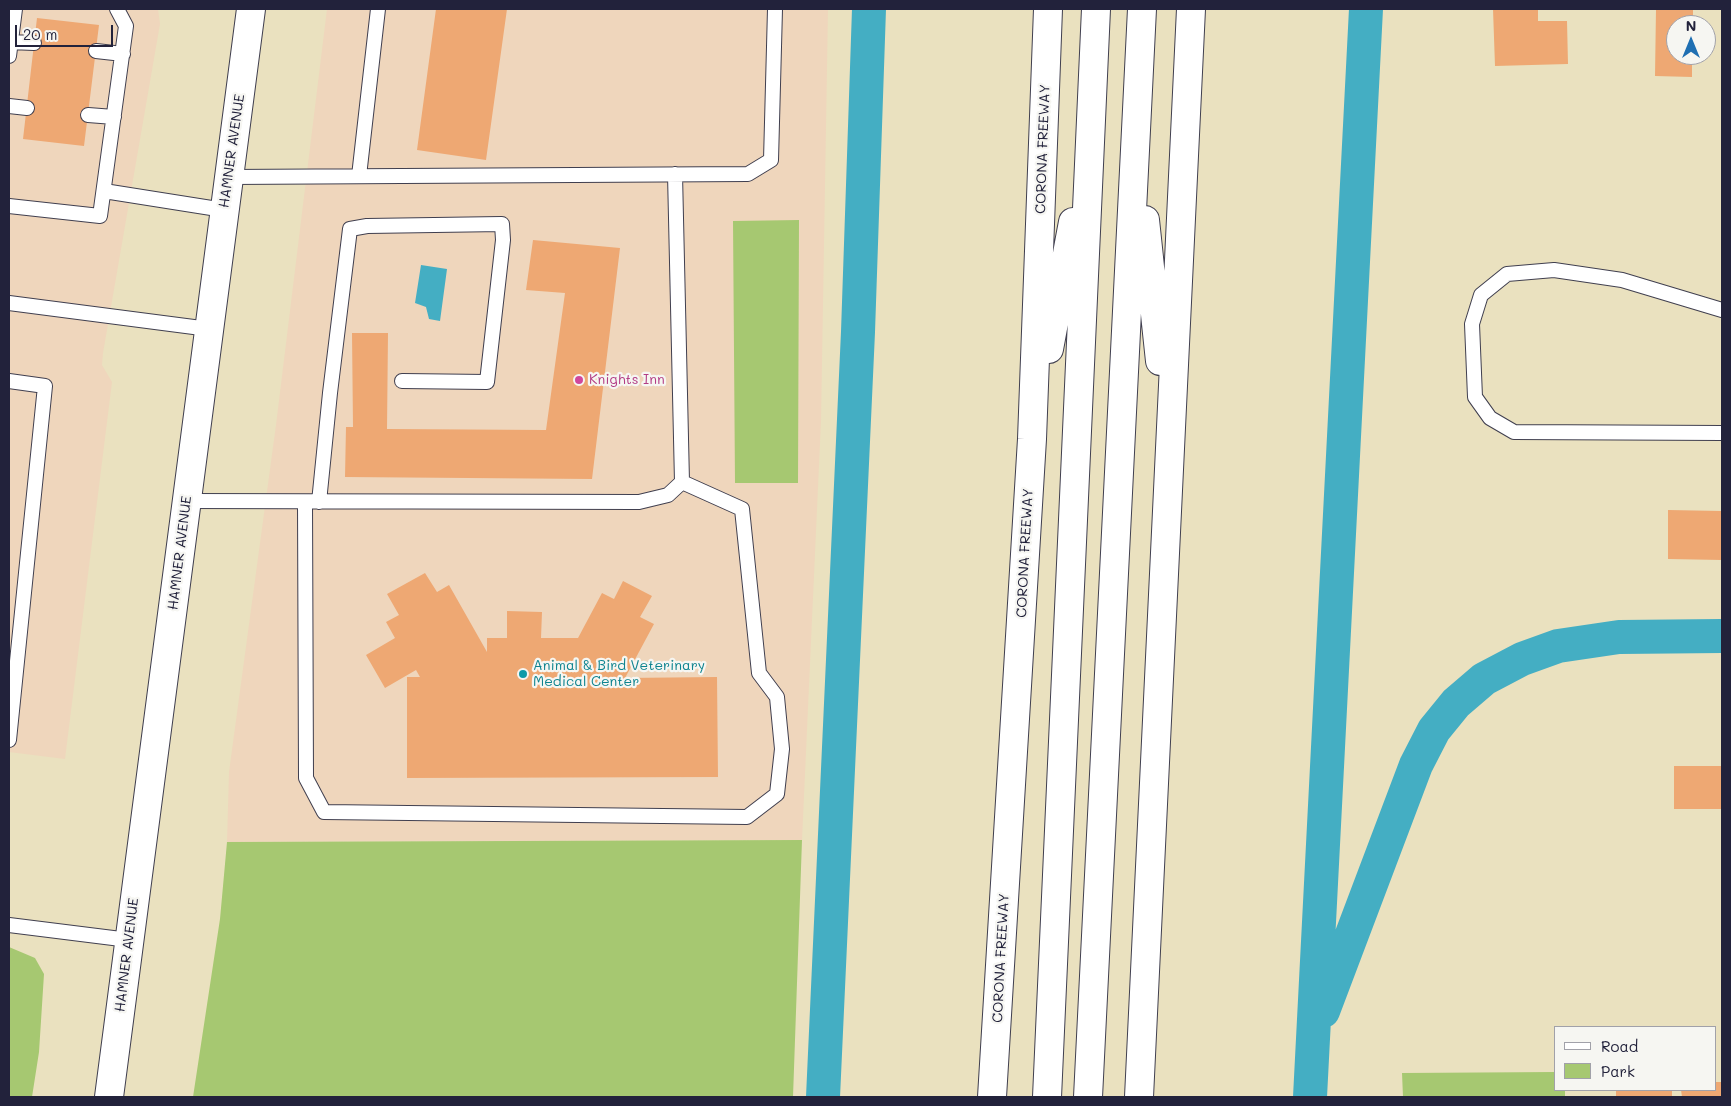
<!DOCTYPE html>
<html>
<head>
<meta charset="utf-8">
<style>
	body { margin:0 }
	#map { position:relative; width:1731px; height:1106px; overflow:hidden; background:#eae1bf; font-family:Mali,sans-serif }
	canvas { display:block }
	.frame { position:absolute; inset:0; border:10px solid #22223b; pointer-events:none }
	.legend { position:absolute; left:1554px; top:1026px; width:162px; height:65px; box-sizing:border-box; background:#f6f6f2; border:1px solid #a1a1a9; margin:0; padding:6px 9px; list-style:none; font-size:15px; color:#22223b }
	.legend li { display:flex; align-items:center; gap:10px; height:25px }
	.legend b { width:25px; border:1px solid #a1a1a9 }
	.north { position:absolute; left:1666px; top:15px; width:50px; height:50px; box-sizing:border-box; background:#f6f6f2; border:1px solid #a1a1a9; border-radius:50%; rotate:0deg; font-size:14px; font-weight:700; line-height:20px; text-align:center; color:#22223b }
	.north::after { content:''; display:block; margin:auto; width:18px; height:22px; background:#1f6fb2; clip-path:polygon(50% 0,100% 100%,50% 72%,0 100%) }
	.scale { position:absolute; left:15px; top:25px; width:98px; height:22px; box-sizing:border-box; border:2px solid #22223b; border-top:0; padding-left:6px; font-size:15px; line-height:18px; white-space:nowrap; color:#22223b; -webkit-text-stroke:4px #f6f6f2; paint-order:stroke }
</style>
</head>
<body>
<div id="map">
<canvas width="1731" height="1106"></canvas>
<div class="frame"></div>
<ul class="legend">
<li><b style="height:6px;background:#fff"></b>Road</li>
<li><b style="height:14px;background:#a6c871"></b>Park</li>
</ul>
<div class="north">N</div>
<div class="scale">20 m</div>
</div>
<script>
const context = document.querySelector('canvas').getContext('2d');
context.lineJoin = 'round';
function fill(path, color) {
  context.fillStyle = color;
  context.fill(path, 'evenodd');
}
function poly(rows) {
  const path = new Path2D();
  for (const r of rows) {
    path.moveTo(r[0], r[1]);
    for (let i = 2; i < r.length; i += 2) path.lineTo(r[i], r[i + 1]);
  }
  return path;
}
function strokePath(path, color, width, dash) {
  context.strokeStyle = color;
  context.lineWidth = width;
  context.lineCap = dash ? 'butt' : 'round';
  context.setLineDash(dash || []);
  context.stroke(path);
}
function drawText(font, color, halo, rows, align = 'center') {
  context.font = font + ' Mali,sans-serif';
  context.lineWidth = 4.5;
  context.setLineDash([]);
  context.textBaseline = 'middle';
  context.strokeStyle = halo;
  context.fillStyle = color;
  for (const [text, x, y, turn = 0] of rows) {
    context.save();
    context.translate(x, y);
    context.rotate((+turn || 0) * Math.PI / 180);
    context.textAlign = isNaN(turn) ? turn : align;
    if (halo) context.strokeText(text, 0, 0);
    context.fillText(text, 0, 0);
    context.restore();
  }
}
fill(poly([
	[9,9,158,9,160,24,103,353,102,365,112,382,65,759,9,752],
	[327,9,828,9,821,421,802,840,227,842,229,772,276,425]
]), '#efd6bc');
fill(poly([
	[799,220,798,483,735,483,733,221],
	[802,840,793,1097,193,1097,220,919,227,842],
	[9,947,35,958,44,974,39,1052,32,1097,9,1097],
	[1555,1072,1555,1090,1565,1090,1565,1097,1403,1097,1402,1073]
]), '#a6c871');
fill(poly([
	[421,265,447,269,440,321,429,319,426,307,415,303]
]), '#44aec3');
strokePath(poly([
	[1323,1011,1416,765,1434,730,1456,703,1484,679,1522,659,1558,646,1619,637,1722,636],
	[823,1097,858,332,869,9],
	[1310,1097,1366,9]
]), '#44aec3', 34);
fill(poly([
	[436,9,507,9,486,160,417,150],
	[1493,9,1538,9,1538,21,1567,21,1568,64,1495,66],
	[1656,9,1693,9,1693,25,1676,25,1676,55,1692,55,1692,77,1655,76],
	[37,18,99,25,84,146,23,139],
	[533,240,620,248,592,479,345,477,346,427,353,427,352,333,388,333,387,429,546,430,565,293,526,290],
	[1668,510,1722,511,1722,560,1668,559],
	[425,573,437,592,449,585,487,652,487,638,507,638,507,611,542,612,541,638,578,638,602,593,614,599,623,581,652,596,640,617,654,624,625,678,717,677,718,777,407,778,407,677,420,677,416,670,385,688,366,655,395,638,386,622,399,615,387,594],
	[1674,766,1722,766,1722,809,1674,809],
	[1715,1082,1722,1082,1722,1097,1682,1097,1681,1090,1715,1090],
	[1616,1090,1672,1090,1672,1097,1616,1097]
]), '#eea873');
const service = poly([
	[10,42,34,43],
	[96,51,123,54],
	[9,56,15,9],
	[9,106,27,108],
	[88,115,114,117],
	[359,176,378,9],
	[229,177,748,174,771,160,775,9],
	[104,191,224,210],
	[9,206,100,216,126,26,117,9],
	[9,303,209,329],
	[1722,310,1622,280,1554,270,1507,274,1481,295,1472,324,1475,397,1490,418,1514,432,1722,433],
	[9,381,45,386,9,740],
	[187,501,639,502,668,495,682,482,675,174],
	[305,502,306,778,324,812,747,817,777,794,782,749,777,697,759,673,742,509,682,482],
	[319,502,330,393,350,229,367,226,502,224,503,240,487,382,402,381],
	[9,925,129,940]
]);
const primary = poly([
	[109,1097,251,9]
]);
const motorway = poly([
	[1145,220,1160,361],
	[1049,349,1073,222],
	[992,1097,1032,439,1048,9],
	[1047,1097,1096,9],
	[1088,1097,1142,9],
	[1139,1097,1191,9]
]);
strokePath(service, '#403f4f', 16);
strokePath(primary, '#403f4f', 30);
strokePath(motorway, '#403f4f', 30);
strokePath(service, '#fff', 14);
strokePath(primary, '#fff', 28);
strokePath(motorway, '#fff', 28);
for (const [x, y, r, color] of [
	[579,380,5,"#d1479c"],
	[523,674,5,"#0f9aa8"]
]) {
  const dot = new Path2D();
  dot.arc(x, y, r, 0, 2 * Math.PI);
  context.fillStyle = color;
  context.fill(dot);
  strokePath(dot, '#f6f6f2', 2);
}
drawText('14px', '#22223b', '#f6f6f2', [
	["CORONA FREEWAY",1043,149,-88],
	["HAMNER AVENUE",232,151,-82],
	["HAMNER AVENUE",180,553,-83],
	["CORONA FREEWAY",1025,553,-87],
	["HAMNER AVENUE",127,955,-83],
	["CORONA FREEWAY",1001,958,-87]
]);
drawText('14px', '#b23c85', '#f6f6f2', [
	["Knights Inn",589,380]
], 'left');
drawText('14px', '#0d838f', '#f6f6f2', [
	["Animal & Bird Veterinary",533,666],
	["Medical Center",533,682]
], 'left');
</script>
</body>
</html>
